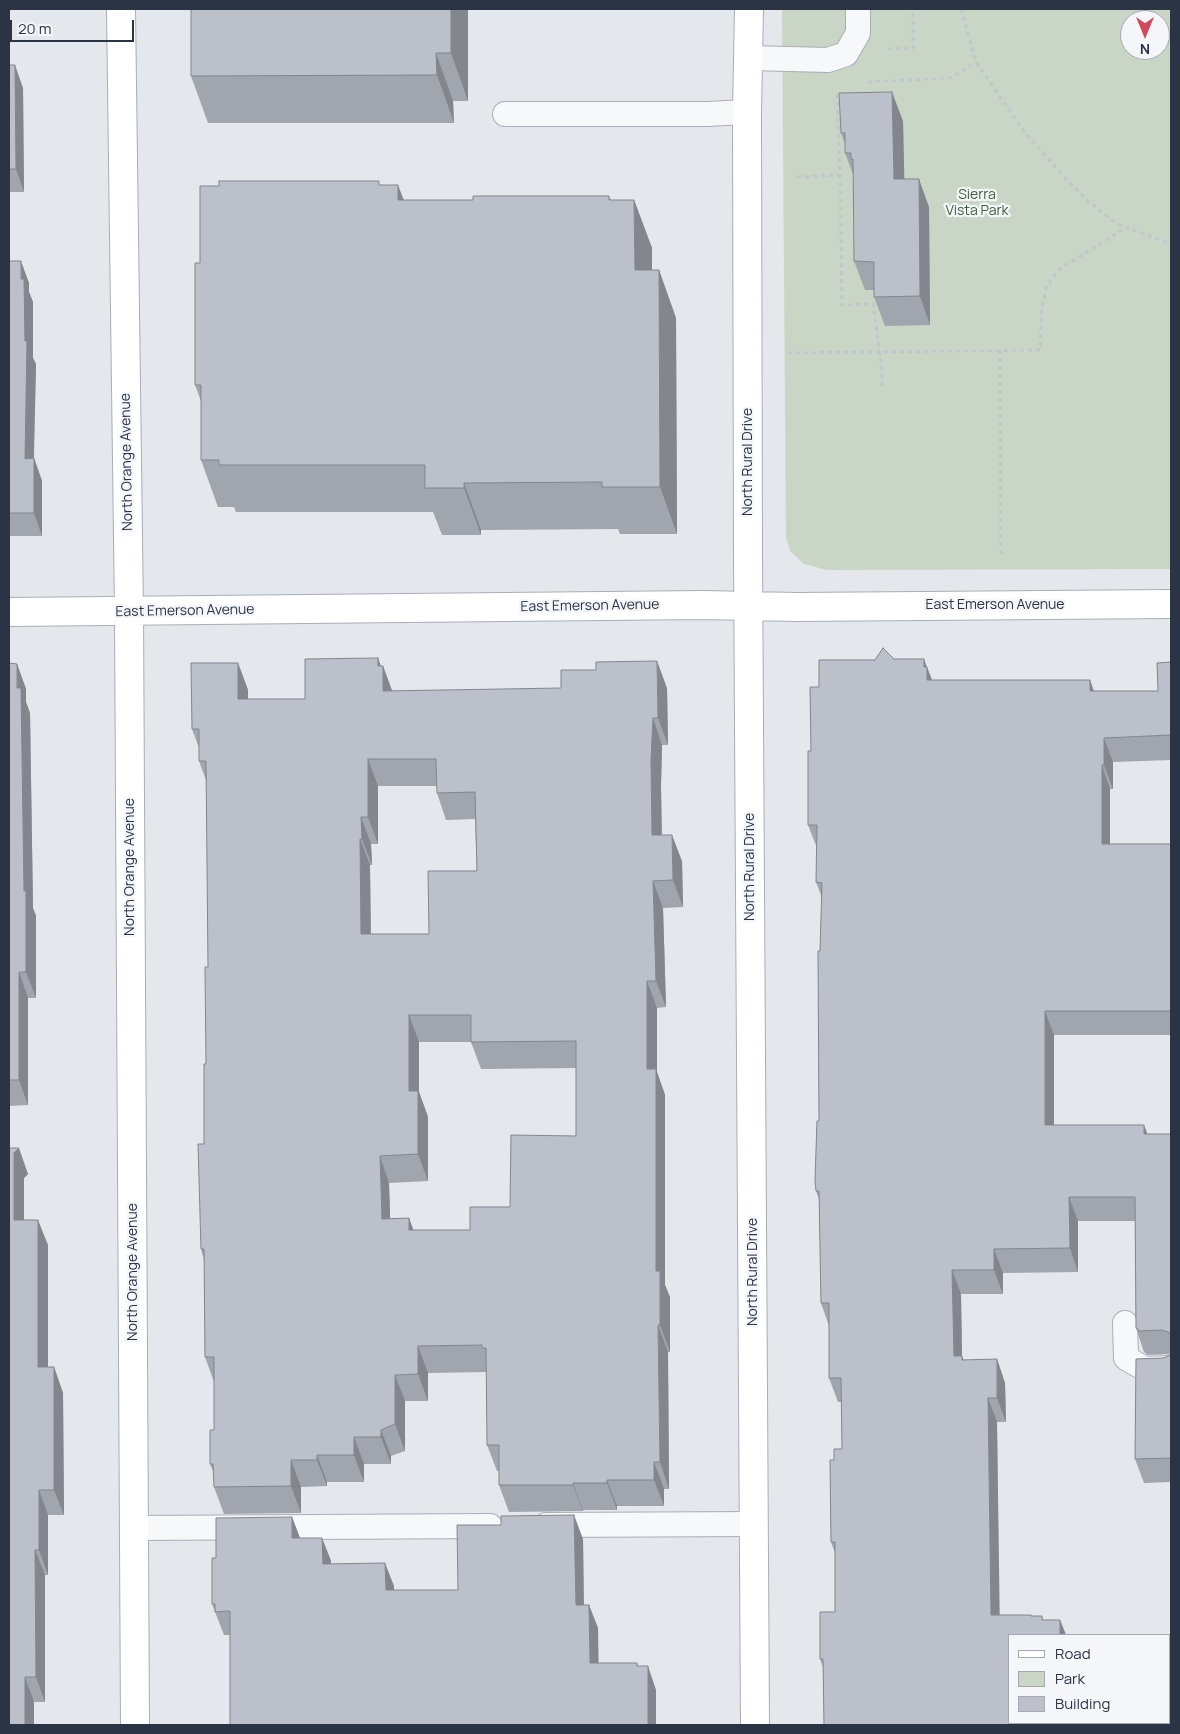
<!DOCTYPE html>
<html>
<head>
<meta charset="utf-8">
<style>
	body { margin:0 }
	#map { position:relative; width:1180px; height:1734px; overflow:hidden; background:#e4e7ec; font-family:Manrope,sans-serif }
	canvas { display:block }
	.frame { position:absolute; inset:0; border:10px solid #2b3445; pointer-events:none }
	.legend { position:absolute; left:1008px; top:1634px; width:162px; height:90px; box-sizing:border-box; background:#f4f6f9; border:1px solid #a4a8b1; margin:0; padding:6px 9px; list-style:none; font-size:15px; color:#2b3445 }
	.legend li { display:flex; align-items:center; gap:10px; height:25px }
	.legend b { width:25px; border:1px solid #a4a8b1 }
	.north { position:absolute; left:1120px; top:10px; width:50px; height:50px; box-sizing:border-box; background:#f4f6f9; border:1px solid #a4a8b1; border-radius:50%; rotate:180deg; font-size:14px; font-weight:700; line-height:20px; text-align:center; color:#2b3445 }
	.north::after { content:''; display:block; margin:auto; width:18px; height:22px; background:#d1495b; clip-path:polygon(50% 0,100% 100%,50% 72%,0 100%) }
	.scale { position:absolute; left:10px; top:20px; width:124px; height:22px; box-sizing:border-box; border:2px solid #2b3445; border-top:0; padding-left:6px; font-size:15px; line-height:18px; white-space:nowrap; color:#2b3445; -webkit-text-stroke:4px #f4f6f9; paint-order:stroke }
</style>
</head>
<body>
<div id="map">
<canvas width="1180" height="1734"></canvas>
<div class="frame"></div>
<ul class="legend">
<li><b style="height:6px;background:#fff"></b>Road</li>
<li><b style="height:14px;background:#c9d6c5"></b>Park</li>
<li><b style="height:14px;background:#bbc0ca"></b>Building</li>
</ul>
<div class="north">N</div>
<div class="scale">20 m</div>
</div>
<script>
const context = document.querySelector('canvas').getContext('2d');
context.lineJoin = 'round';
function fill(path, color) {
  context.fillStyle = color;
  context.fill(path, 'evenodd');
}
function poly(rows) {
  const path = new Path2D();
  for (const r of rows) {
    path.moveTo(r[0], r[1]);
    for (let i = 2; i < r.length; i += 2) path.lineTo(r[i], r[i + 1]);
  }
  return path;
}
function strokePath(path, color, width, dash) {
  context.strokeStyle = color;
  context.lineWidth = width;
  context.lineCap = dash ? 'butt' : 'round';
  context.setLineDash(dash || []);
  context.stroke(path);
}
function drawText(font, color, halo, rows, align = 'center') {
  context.font = font + ' Manrope,sans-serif';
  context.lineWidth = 4.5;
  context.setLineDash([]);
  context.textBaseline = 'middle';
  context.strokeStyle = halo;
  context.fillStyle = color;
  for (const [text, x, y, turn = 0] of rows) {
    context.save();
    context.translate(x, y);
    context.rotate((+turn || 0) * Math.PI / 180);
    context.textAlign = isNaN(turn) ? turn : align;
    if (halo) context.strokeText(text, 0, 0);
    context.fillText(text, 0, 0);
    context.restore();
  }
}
fill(poly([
	[782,9,1171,9,1171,569,827,570,804,564,790,551,786,537],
	[1130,20,1160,20,1160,50,1130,50]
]), '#c9d6c5');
const lane = poly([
	[749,58,828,60,846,54,858,33,858,9],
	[505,114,707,114,747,112],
	[1125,1323,1126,1358,1145,1369,1171,1368],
	[546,1525,754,1524],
	[134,1528,490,1526]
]);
const secondary = poly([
	[121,9,129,612,135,1725],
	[749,9,747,112,748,556,755,1725],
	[9,612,703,605,797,607,1171,604]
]);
strokePath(lane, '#a9aeb7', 26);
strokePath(secondary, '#a9aeb7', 30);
strokePath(poly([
	[961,9,976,62,1024,131,1066,179,1088,201,1117,224,1171,244],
	[888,49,913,48,913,9],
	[868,82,950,78,976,62],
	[840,175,842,305,873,304,882,370,882,391],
	[797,177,840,175,837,94],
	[1000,350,1001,555],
	[788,353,1040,350,1042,307,1046,288,1058,270,1127,227]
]), '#c2c5cb', 3, [4, 4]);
strokePath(lane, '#f7f8fa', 24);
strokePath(secondary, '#fff', 28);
fill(poly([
	[468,9,468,101,453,101,454,123,208,123,191,76],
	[9,65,23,88,24,192,9,192],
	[903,121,904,179,929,207,930,325,885,326,874,297,874,290,865,290,854,261,854,177,845,153,845,144,841,133],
	[380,185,404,200,473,200,609,196,611,200,634,200,652,248,652,270,659,270,676,318,677,534,620,534,618,529,481,530,481,535,442,535,433,512,236,512,234,507,218,507,201,460,201,401,195,385,200,263],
	[9,261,29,283,29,292,33,302,33,358,36,364,34,458,42,481,42,536,9,536],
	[883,648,894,659,924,659,932,680,1090,680,1094,691,1158,691,1157,663,1171,662,1171,760,1113,762,1113,789,1110,789,1110,844,1171,844,1171,1035,1054,1035,1054,1125,1144,1125,1147,1134,1171,1134,1171,1482,1144,1483,1135,1459,1136,1359,1163,1358,1169,1356,1171,1354,1148,1355,1144,1352,1136,1328,1135,1221,1078,1221,1078,1272,1003,1273,1003,1294,961,1294,962,1356,963,1360,997,1359,1005,1383,1006,1422,997,1422,999,1615,1031,1615,1032,1616,1042,1616,1043,1620,1060,1620,1066,1635,1009,1635,1009,1723,1095,1723,1096,1725,824,1725,823,1667,820,1659,820,1612,835,1612,835,1553,831,1542,830,1460,834,1460,834,1449,842,1449,841,1402,838,1402,829,1378,829,1326,821,1303,819,1199,816,1191,815,1180,817,1121,819,1121,818,951,820,951,822,898,816,882,817,848,808,825,808,751,811,751,810,687,819,687,819,660,875,660],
	[9,663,17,664,26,689,26,702,30,713,33,908,36,916,36,998,28,998,28,1105,9,1106],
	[238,663,248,690,248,699,305,699,381,666,383,666,392,691,667,688,668,745,662,745,661,786,662,835,682,861,683,907,663,908,666,1007,657,1008,657,1072,665,1095,665,1285,670,1297,670,1352,668,1352,669,1489,664,1489,664,1506,617,1506,617,1510,583,1510,583,1511,509,1512,499,1485,499,1471,497,1471,487,1445,487,1372,428,1373,428,1401,405,1401,405,1451,391,1456,391,1464,364,1464,364,1482,327,1482,327,1486,301,1487,301,1513,224,1514,214,1487,214,1473,210,1464,214,1430,214,1382,205,1357,204,1260,201,1249,206,1064,208,967,207,783,199,761,199,748,192,729],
	[378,786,437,786,437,793,446,820,475,819,477,871,429,934,371,934,370,865,372,865,371,844,378,844],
	[419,1042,471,1042,481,1069,576,1068,576,1136,510,1207,470,1230,413,1230,409,1218,390,1218,389,1183,428,1181,428,1117,419,1092],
	[9,1148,28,1174,24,1178,24,1220,48,1245,48,1367,54,1367,63,1393,64,1515,48,1515,48,1575,45,1575,45,1702,34,1702,34,1725,9,1725],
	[292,1517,300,1538,322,1538,331,1561,331,1564,394,1586,394,1590,458,1590,583,1539,584,1605,589,1605,598,1628,598,1663,637,1663,638,1666,656,1690,656,1725,230,1635,224,1635,212,1604]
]), '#a1a5ae');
fill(poly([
	[451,9,468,9,468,101,451,53],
	[436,53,453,101,454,123,437,75],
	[15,65,23,88,24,192,16,169],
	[892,92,903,121,905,207,894,179],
	[919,179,929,207,930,325,920,296],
	[398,185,416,232,398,200],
	[634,200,652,248,652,318,635,270],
	[21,261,29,283,29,292,33,302,33,358,36,364,33,481,25,459],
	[659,270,676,318,677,534,660,487],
	[34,458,42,481,42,536,34,513],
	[464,483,481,530,481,535,464,488],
	[378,658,383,672,383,666,393,693,383,691,378,666],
	[924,659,927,669,927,667,936,691,927,680,924,667],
	[657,661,667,688,668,745,658,718],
	[238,663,248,690,248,726,238,699],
	[17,664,26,689,26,702,30,713,33,908,36,916,36,998,26,972],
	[1090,680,1098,704,1090,691],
	[653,718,662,745,661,786,662,862,652,835,651,760],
	[1104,738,1113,762,1113,789,1104,765],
	[368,759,378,786,378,844,368,817],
	[1102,765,1110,789,1110,868,1102,844],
	[361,817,371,844,372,865,362,839],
	[672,835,682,861,683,907,673,880],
	[360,839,370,865,371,961,361,934],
	[653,881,663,908,666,1007,656,981],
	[19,972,28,998,28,1105,19,1080],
	[647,981,657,1008,657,1072,665,1095,665,1285,670,1297,670,1352,660,1325,656,1271,647,1069],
	[1045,1011,1054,1035,1054,1149,1045,1125],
	[409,1015,419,1042,419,1092,428,1117,428,1181,418,1154,409,1091],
	[1144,1125,1153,1149,1144,1134],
	[19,1148,28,1174,24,1178,24,1245,14,1220,14,1153],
	[380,1156,389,1183,391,1245,382,1219],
	[1069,1197,1078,1221,1078,1272,1070,1248],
	[409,1218,419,1245,409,1230],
	[38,1220,48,1245,48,1393,38,1367],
	[994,1249,1003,1273,1003,1294,994,1270],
	[952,1270,961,1294,962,1356,971,1380,954,1356],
	[658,1325,668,1352,669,1489,660,1462],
	[418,1346,428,1373,428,1401,418,1374],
	[997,1359,1005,1383,1006,1422,997,1398],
	[54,1367,63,1393,64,1515,54,1490],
	[395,1375,405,1401,405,1451,395,1424],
	[988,1398,997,1422,1000,1639,991,1615],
	[381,1430,391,1456,391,1464,381,1437],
	[354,1437,364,1464,364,1482,354,1455],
	[317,1455,327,1482,327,1486,317,1460],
	[291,1460,301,1487,301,1513,291,1486],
	[654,1462,664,1489,664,1506,654,1480],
	[607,1480,617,1506,617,1510,607,1483],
	[573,1483,583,1510,583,1511,573,1485],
	[39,1490,48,1515,48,1575,39,1550],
	[574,1515,583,1539,584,1628,576,1605],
	[292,1517,301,1541,292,1538],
	[322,1538,331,1561,331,1587,323,1564],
	[35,1550,45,1575,45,1702,36,1677],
	[385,1563,394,1586,394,1614,386,1590],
	[589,1605,598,1628,599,1687,590,1663],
	[1060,1620,1066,1635,1060,1635],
	[648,1666,656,1690,656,1725,648,1725],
	[25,1677,34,1702,34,1725,25,1725],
	[1091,1723,1095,1723,1096,1725,1091,1725]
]), '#83868d');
const building = poly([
	[191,9,451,9,451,53,436,53,437,75,191,76,191,9],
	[9,65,15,65,16,169,9,169,9,65],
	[892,92,894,179,919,179,920,296,874,297,874,262,854,261,853,159,851,159,851,153,845,153,845,133,841,133,839,93,892,92],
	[219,181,379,181,379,185,398,185,398,200,473,200,473,196,609,196,609,200,634,200,635,270,659,270,660,487,602,487,602,482,464,483,464,488,425,488,425,465,219,465,219,460,201,460,201,385,195,385,195,263,200,263,200,186,219,186,219,181],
	[9,261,21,261,21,279,24,279,25,341,27,341,25,459,34,458,34,513,9,513,9,261],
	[883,648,894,659,924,659,924,667,927,667,927,680,1090,680,1090,691,1158,691,1157,663,1171,662,1171,735,1104,738,1104,765,1102,765,1102,844,1171,844,1171,1011,1045,1011,1045,1125,1144,1125,1144,1134,1171,1134,1171,1334,1168,1332,1162,1330,1140,1331,1136,1328,1135,1197,1069,1197,1070,1248,994,1249,994,1270,952,1270,954,1356,962,1356,962,1360,997,1359,997,1398,988,1398,991,1615,1031,1615,1031,1616,1042,1616,1042,1620,1060,1620,1060,1635,1009,1635,1009,1723,1091,1723,1091,1725,824,1725,823,1659,820,1659,820,1612,835,1612,835,1542,831,1542,830,1460,834,1460,834,1449,842,1449,841,1378,829,1378,829,1303,821,1303,819,1191,816,1191,815,1180,817,1121,819,1121,818,951,820,951,822,883,816,882,817,825,808,825,808,751,811,751,810,687,819,687,819,660,875,660,883,648],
	[378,658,378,666,383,666,383,691,561,688,561,670,596,670,596,662,657,661,658,718,653,718,651,760,652,835,672,835,673,880,653,881,656,981,647,981,647,1069,656,1069,656,1271,660,1271,660,1325,658,1325,660,1462,654,1462,654,1480,607,1480,607,1483,573,1483,573,1485,499,1485,499,1445,487,1445,486,1348,482,1348,482,1345,418,1346,418,1374,395,1375,395,1424,381,1430,381,1437,354,1437,354,1455,317,1455,317,1460,291,1460,291,1486,214,1487,213,1464,210,1464,210,1430,214,1430,214,1357,205,1357,204,1249,201,1249,198,1144,204,1144,204,1064,206,1064,205,967,208,967,206,761,199,761,199,729,192,729,191,663,238,663,238,699,305,699,305,659,378,658],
	[368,759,436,759,437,793,475,792,477,871,428,871,429,934,361,934,360,839,362,839,361,817,368,817,368,759],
	[409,1015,471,1015,471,1042,576,1041,576,1136,511,1135,510,1207,470,1207,470,1230,409,1230,409,1218,382,1219,380,1156,418,1154,418,1091,409,1091,409,1015],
	[9,663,17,664,17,688,21,688,24,891,26,891,26,972,19,972,19,1080,9,1080,9,663],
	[9,1148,19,1148,14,1153,14,1220,38,1220,38,1367,54,1367,54,1490,39,1490,39,1550,35,1550,36,1677,25,1677,25,1725,9,1725,9,1148],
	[1171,1354,1171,1458,1135,1459,1136,1359,1163,1358,1169,1356,1171,1354],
	[574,1515,576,1605,589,1605,590,1663,637,1663,637,1666,648,1666,648,1725,230,1725,230,1611,215,1612,215,1604,212,1604,212,1558,216,1558,216,1518,292,1517,292,1538,322,1538,323,1564,385,1563,386,1590,458,1590,457,1525,501,1525,501,1516,574,1515],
	[1169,1650,1171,1650,1171,1725,1152,1725,1152,1723,1169,1723,1169,1650]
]);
fill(building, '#bbc0ca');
strokePath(building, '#83868d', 1);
drawText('14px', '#3f6138', '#f4f6f9', [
	["Sierra",977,195],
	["Vista Park",977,211]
]);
drawText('14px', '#2b3445', '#f4f6f9', [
	["North Orange Avenue",127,462,-91],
	["North Rural Drive",748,462,-90],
	["East Emerson Avenue",995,605],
	["East Emerson Avenue",590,606,-1],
	["East Emerson Avenue",185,611,-1],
	["North Orange Avenue",130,867,-90],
	["North Rural Drive",750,867,-90],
	["North Orange Avenue",133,1272,-90],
	["North Rural Drive",753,1272,-90]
]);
</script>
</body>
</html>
